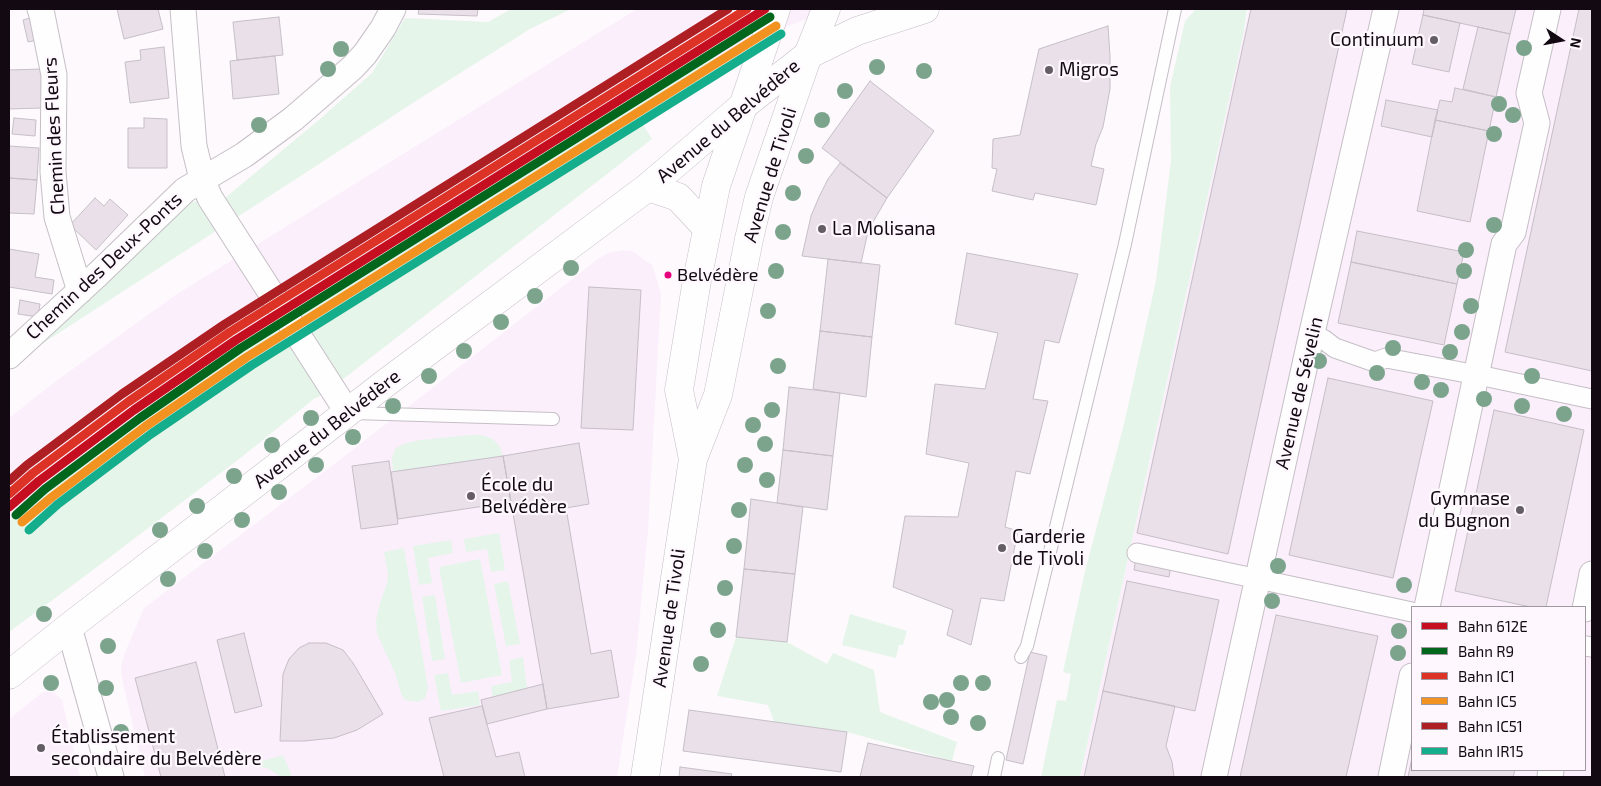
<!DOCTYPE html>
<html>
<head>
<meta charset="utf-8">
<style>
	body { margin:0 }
	#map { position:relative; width:1601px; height:786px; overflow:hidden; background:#fdf9fd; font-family:"Exo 2",sans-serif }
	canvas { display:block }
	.frame { position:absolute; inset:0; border:10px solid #120913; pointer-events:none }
	.legend { position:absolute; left:1411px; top:606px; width:175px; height:165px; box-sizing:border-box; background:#fef8fe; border:1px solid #a098a0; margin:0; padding:6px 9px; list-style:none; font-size:15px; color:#120913 }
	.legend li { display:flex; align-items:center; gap:10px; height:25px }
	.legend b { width:25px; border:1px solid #a098a0 }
	.north { position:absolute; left:1536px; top:15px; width:50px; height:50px; -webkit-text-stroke:4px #fef8fe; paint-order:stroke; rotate:101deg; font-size:14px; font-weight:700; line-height:20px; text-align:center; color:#120913 }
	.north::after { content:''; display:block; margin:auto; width:18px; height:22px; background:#120913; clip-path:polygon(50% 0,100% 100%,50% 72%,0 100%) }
</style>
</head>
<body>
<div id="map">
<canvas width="1601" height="786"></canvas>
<div class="frame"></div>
<ul class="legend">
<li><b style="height:6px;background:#c50e1f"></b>Bahn 612E</li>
<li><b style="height:6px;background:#02671c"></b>Bahn R9</li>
<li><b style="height:6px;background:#dd3327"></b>Bahn IC1</li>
<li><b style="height:6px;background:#f29220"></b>Bahn IC5</li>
<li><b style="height:6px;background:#ad1f23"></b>Bahn IC51</li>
<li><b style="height:6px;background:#15ae8d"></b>Bahn IR15</li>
</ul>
<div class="north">N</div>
</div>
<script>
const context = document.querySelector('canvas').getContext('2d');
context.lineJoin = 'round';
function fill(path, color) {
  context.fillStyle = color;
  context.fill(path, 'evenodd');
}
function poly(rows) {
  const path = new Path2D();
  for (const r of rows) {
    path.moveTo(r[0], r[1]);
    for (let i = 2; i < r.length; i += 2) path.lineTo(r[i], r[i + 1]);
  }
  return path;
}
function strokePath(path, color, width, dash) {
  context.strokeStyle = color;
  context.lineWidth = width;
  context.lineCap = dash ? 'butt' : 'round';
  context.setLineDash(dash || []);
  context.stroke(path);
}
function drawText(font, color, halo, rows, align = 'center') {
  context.font = font + ' "Exo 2",sans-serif';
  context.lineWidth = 4.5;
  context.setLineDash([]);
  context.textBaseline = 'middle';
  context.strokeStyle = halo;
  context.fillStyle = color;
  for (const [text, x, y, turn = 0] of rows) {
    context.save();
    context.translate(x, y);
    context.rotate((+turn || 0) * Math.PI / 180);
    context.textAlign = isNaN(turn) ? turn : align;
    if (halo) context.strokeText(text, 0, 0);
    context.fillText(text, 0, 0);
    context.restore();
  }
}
fill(poly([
	[637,9,830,9,725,52,721,60,717,66,712,52,139,418,9,521,9,418,55,382,174,296],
	[1249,9,1592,9,1592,777,1080,777],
	[1412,607,1585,607,1585,770,1412,770],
	[625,250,632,251,652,265,661,293,648,530,636,655,617,777,145,777,123,683,121,668,124,655,144,608,337,462,598,259,608,253],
	[43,692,53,692,62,700,80,777,9,777,9,719]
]), '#fbeffc');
fill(poly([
	[511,9,571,9,530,29,419,99,25,355,192,202,225,198,320,119,372,73,405,18,488,22],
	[1196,9,1247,9,1244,31,1080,777,1041,777,1057,700,1066,701,1071,674,1063,672,1085,571,1124,424,1156,281,1171,161,1170,87,1185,21],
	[712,52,717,66,642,123,652,139,342,380,317,398,315,398,243,456,89,573,9,632,9,521,13,517,139,418],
	[469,435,482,435,493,439,500,447,503,456,393,472,392,457,395,449,403,444,420,440],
	[499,533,505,570,491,572,487,549,466,552,464,539],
	[451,540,453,553,428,558,432,583,419,585,413,546],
	[404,548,428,688,425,698,418,702,405,700,402,696,395,673,377,634,376,621,379,606,387,583,388,574,384,552],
	[480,559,502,675,461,683,439,567],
	[508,581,520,644,506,646,494,584],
	[435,595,445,659,432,661,422,597],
	[850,614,907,631,903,645,899,645,896,658,842,645],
	[736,637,787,642,827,664,833,653,874,670,880,712,957,742,952,761,847,732,774,722,768,705,717,696],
	[523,657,528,694,493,700,491,686,512,682,509,660],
	[448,673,452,695,478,691,480,705,441,711,434,675],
	[283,755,292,777,281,777,269,769,252,764]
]), '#e6f5ea');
const building = poly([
	[117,9,158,9,163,29,124,39,117,9],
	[419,9,478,9,477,16,418,14,419,9],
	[1251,9,1347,9,1228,554,1137,533,1251,9],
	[1424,9,1516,9,1510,34,1423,15,1424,9],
	[1579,9,1592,9,1592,371,1505,352,1579,9],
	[1423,15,1460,23,1449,72,1412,64,1423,15],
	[37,16,42,39,28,42,23,20,37,16],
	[279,17,283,55,237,60,233,22,279,17],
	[1108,26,1110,56,1110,89,1103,127,1096,144,1091,166,1104,169,1096,205,1035,193,1033,200,992,191,997,169,992,168,993,139,1020,135,1039,49,1108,26],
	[1478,27,1510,34,1496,97,1463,89,1478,27],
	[164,47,169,98,130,103,125,62,141,60,140,50,164,47],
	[275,56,279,94,233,99,230,61,275,56],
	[42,69,42,108,9,109,9,70,42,69],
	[870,81,934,131,887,198,822,148,870,81],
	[1455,88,1496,97,1489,131,1435,120,1440,100,1452,102,1455,88],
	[1386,100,1438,110,1432,137,1381,126,1386,100],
	[14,118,36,120,35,136,12,134,14,118],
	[144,118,167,119,167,168,128,168,128,128,144,128,144,118],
	[1435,120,1489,131,1470,222,1417,211,1435,120],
	[9,146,39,148,37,180,9,178,9,146],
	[840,163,887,198,873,222,867,236,861,263,802,256,811,216,819,197,828,179,840,163],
	[9,178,37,180,34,214,9,213,9,178],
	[95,198,104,206,110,199,128,215,96,250,70,225,95,198],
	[1357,231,1464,252,1457,284,1351,262,1357,231],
	[9,249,39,254,35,277,54,280,52,294,9,287,9,249],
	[967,253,1078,274,1059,343,1045,340,1033,399,1048,401,1030,474,1016,471,1005,527,1018,531,1004,601,981,598,971,645,947,635,953,610,893,587,905,516,958,517,969,463,926,454,935,384,985,389,998,333,955,324,967,253],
	[828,259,880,265,872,337,820,331,828,259],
	[1351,262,1457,284,1444,345,1338,323,1351,262],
	[589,287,641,290,633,430,581,428,589,287],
	[20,300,40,304,38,317,18,314,20,300],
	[820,331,872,337,866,397,813,389,820,331],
	[1328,378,1433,401,1393,578,1289,555,1328,378],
	[789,387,840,393,833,456,783,450,789,387],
	[1494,410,1584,430,1546,607,1531,607,1455,591,1494,410],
	[579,443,589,504,566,508,591,654,611,650,619,697,547,709,503,456,579,443],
	[783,450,833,456,827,510,777,503,783,450],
	[503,456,511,502,398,519,391,472,503,456],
	[389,461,398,524,361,529,352,466,389,461],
	[751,499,803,507,795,574,744,569,751,499],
	[1136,558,1171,565,1169,577,1134,570,1136,558],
	[744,569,795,574,787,642,736,637,744,569],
	[1127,581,1219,600,1195,711,1103,691,1127,581],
	[1276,615,1378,636,1346,777,1240,777,1276,615],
	[244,633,262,706,235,713,217,640,244,633],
	[309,643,326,643,343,650,353,663,383,714,357,730,334,738,304,741,280,741,283,674,289,659,299,648,309,643],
	[1030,652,1047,656,1023,764,1006,760,1030,652],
	[196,662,225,777,161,777,135,678,196,662],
	[543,684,547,709,487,724,481,700,543,684],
	[1103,691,1175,706,1166,746,1172,762,1174,777,1084,777,1103,691],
	[482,706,496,757,519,752,525,777,444,777,429,718,482,706],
	[689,710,847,732,841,772,683,751,689,710],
	[868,743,974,766,971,777,860,777,868,743],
	[1412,758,1412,770,1515,770,1513,777,1408,777,1412,758],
	[680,767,732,774,731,777,679,777,680,767]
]);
fill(building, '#eae0ea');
strokePath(building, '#c6bfc7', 1);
const service = poly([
	[353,413,553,419],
	[1021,657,1027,646,1125,244,1175,9],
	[994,777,998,758]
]);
const pedestrian = poly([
	[1311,337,1323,339,1335,348,1375,362,1386,358,1483,376,1592,399],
	[1137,553,1412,612],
	[1585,646,1592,647]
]);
const minor = poly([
	[40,9,42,15,54,75,53,172,57,217,80,291],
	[183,9,194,146,202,179,210,198,348,413],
	[9,356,98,274,185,190,244,155,293,119,353,67,365,54,383,28,393,9],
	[1427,607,1504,244,1513,232,1537,123,1529,93,1548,9],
	[1585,609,1592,574],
	[69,627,111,777],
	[1214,777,1311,337,1386,9],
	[1391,777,1412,676],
	[1550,777,1551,770]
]);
const tertiary = poly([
	[648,187,678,197,706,227],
	[9,675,69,627,387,382,648,187,744,105]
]);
const secondary = poly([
	[744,105,808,55,857,31,925,9]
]);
const primary = poly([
	[693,459,679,390,697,280,716,186,776,9],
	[645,777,693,459,718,395,749,239,759,197,808,55,826,9]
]);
strokePath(service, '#c5bfc5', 14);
strokePath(pedestrian, '#c5bfc5', 21);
strokePath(minor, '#c5bfc5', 27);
strokePath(tertiary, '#c5bfc5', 29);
strokePath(secondary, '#c5bfc5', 29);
strokePath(primary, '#c5bfc5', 29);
strokePath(service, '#fffeff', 12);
strokePath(pedestrian, '#fffeff', 19);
strokePath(minor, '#fffeff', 25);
strokePath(tertiary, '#fffeff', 28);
strokePath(secondary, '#fffeff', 28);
strokePath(primary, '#fffeff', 28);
strokePath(poly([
	[9,507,39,481,134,410,236,340,765,9]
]), '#c50e1f', 9);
strokePath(poly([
	[16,515,45,489,140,418,241,348,770,17]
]), '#02671c', 9);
strokePath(poly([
	[9,494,33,473,128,402,230,332,747,9]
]), '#dd3327', 9);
strokePath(poly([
	[22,522,52,497,146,426,247,357,776,26]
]), '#f29220', 9);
strokePath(poly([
	[9,481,27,465,122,394,225,324,728,9]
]), '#ad1f23', 9);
strokePath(poly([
	[29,530,58,504,151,434,252,365,781,34]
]), '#15ae8d', 9);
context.fillStyle = '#7ca48d';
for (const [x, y] of [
	[1524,48],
	[341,49],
	[877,67],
	[328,69],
	[924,71],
	[845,91],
	[1499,104],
	[1513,115],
	[822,120],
	[259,125],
	[1494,134],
	[806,156],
	[793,193],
	[1494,225],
	[783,232],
	[1466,250],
	[571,268],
	[776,271],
	[1464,271],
	[535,296],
	[1471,306],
	[768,311],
	[501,322],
	[1462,332],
	[1393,348],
	[464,351],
	[1450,352],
	[1319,361],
	[778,366],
	[1377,373],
	[429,376],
	[1532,376],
	[1422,382],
	[1441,390],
	[1484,399],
	[393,406],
	[1522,406],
	[772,410],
	[1564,414],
	[311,418],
	[753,425],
	[353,437],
	[765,444],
	[272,445],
	[316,465],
	[745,465],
	[234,476],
	[767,480],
	[279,492],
	[197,506],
	[739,510],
	[242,520],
	[160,530],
	[734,546],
	[205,551],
	[1278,566],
	[168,579],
	[1404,585],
	[725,588],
	[1272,601],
	[44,614],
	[718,630],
	[1399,631],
	[108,646],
	[1398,653],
	[701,664],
	[51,683],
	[961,683],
	[983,683],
	[106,688],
	[947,700],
	[931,702],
	[951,717],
	[978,723],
	[121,732]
]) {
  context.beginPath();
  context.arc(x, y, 8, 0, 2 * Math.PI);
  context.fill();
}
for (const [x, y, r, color] of [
	[1434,40,5,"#645d65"],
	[1049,70,5,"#645d65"],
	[822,229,5,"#645d65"],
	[668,275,4.5,"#e5007d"],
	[471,496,5,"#645d65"],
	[1520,510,5,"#645d65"],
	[1002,548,5,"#645d65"],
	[41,748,5,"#645d65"]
]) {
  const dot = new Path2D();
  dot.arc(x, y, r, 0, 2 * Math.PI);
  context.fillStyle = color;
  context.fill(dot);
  strokePath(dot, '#fef8fe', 2);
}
drawText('18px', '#120913', '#fef8fe', [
	["Belvédère",677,275]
], 'left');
drawText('19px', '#120913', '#fef8fe', [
	["Continuum",1424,40,"right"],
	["Migros",1059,70],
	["La Molisana",832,229],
	["École du",481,485],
	["Belvédère",481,507],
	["Gymnase",1510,499,"right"],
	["du Bugnon",1510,521,"right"],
	["Garderie",1012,537],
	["de Tivoli",1012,559],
	["Établissement",51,737],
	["secondaire du Belvédère",51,759]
], 'left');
drawText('19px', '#120913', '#fef8fe', [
	["Avenue du Belvédère",728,121,-40],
	["Chemin des Fleurs",54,136,-93],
	["Avenue de Tivoli",770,175,-73],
	["Chemin des Deux-Ponts",104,266,-43],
	["Avenue de Sévelin",1299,393,-77],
	["Avenue du Belvédère",327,429,-38],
	["Avenue de Tivoli",669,618,-82]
]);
</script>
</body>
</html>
